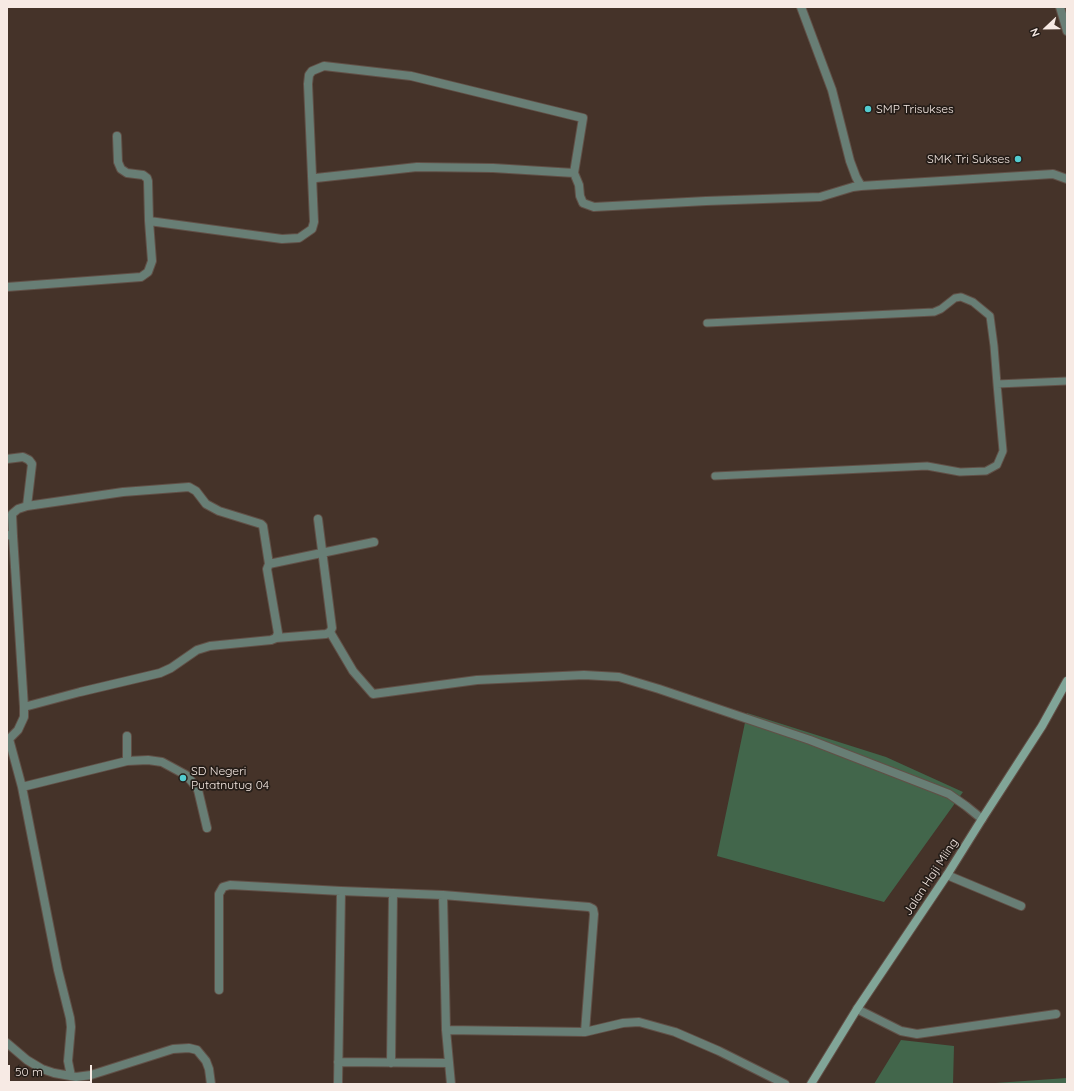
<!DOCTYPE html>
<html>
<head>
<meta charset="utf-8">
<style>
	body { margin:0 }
	#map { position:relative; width:1074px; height:1091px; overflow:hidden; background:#453329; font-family:Quicksand,sans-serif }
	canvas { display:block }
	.frame { position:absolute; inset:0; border:8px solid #f7eae4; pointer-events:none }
	.north { position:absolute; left:1026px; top:8px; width:40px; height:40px; -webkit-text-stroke:3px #251d18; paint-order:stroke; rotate:248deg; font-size:11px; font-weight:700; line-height:16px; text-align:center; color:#f7eae4 }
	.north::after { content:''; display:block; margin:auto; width:14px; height:18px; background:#f7eae4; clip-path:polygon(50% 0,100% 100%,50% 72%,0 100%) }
	.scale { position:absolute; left:8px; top:1065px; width:84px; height:18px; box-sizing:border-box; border:2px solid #f7eae4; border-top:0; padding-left:5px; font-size:12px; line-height:14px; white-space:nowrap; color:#f7eae4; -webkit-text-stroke:3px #251d18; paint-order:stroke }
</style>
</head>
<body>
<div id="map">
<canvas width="1074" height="1091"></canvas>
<div class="frame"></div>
<div class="north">N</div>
<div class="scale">50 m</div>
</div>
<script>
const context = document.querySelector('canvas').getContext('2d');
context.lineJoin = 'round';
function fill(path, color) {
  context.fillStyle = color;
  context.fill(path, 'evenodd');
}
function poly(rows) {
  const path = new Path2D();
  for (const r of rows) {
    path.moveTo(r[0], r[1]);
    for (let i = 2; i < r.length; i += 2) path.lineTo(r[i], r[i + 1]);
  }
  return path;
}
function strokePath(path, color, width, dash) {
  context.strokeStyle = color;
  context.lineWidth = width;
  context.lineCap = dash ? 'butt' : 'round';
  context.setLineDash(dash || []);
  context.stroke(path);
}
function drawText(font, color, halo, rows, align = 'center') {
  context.font = font + ' Quicksand,sans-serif';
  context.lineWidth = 3.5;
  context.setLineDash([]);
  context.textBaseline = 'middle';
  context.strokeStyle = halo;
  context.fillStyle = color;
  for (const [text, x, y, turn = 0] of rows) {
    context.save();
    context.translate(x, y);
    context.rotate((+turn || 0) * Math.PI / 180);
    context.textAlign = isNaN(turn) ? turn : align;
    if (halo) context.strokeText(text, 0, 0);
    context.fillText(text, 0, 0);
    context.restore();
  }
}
fill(poly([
	[747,713,886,757,963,792,884,902,717,856],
	[901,1040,954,1046,953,1084,874,1084],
	[1067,1078,1067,1084,981,1084]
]), '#42664b');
const service = poly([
	[707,323,934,312,941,309,955,298,961,297,973,302,990,316,994,346,997,384],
	[715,476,927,466,960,472,986,471,997,465,1003,451,997,384,1067,381]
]);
const minor = poly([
	[801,7,832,90,850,161,856,177,861,186,1053,174,1067,179],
	[1060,7,1067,31],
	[117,136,118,162,121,169,127,173,143,175,147,178,148,181,149,221],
	[313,180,316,178,417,167,493,168,574,173],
	[7,287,141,277,148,272,152,261,149,221,282,239,299,238,312,229,314,222,308,84,309,75,312,71,324,66,411,76,583,118,574,173,579,185,580,196,583,203,594,207,706,201,820,197,853,187,861,186],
	[7,459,23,457,29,460,32,464,27,506],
	[7,535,13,536,24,707,24,717,18,730,9,739],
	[13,536,12,514,18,509,27,506,123,492,189,487,196,491,206,504,219,511,261,524,263,526,269,564],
	[330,632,353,671,373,694,477,680,584,675,619,677,659,689,810,740,949,794,966,806,982,819],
	[276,638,326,634,330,632,332,628,318,519],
	[24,707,80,692,160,673,171,668,197,650,210,646,271,640,276,638,278,633,267,569,269,564,374,542],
	[7,739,9,739,22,787,58,970,70,1018,71,1027,68,1061,71,1076],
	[127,761,148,760,162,762,186,775,193,783,198,790,207,828],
	[22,787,127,761,127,736],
	[947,875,1021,906],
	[443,895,589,907,593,909,594,914,585,1032],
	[219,990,219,894,223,887,230,885,341,891,443,895,446,1030],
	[857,1009,901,1031,917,1034,1056,1014],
	[7,1043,27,1060,42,1069,54,1073,76,1077,91,1075,173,1049,189,1048,197,1050,206,1061,209,1069,211,1084],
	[338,1062,449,1063],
	[391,1063,393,893],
	[338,1084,341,891],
	[451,1084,446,1030,585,1032,623,1023,639,1022,675,1032,719,1051,785,1084]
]);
const secondary = poly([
	[811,1084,857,1009,947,875,982,819,1042,726,1067,681]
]);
strokePath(service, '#615047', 9);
strokePath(minor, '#615047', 10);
strokePath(secondary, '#615047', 10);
strokePath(service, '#687e75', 7);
strokePath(minor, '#687e75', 8);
strokePath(secondary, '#81a598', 8);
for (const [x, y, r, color] of [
	[868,109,4,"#52ccd0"],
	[1018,159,4,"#52ccd0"],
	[183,778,4,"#52ccd0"]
]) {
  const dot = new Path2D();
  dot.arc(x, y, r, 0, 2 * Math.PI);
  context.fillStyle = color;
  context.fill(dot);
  strokePath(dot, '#251d18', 1.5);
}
drawText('12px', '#f7eae4', '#251d18', [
	["SMP Trisukses",876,109],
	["SMK Tri Sukses",1010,159,"right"],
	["SD Negeri",191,771],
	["Putatnutug 04",191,785]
], 'left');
drawText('12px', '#f7eae4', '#251d18', [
	["Jalan Haji Miing",931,877,-57]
]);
</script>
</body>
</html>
